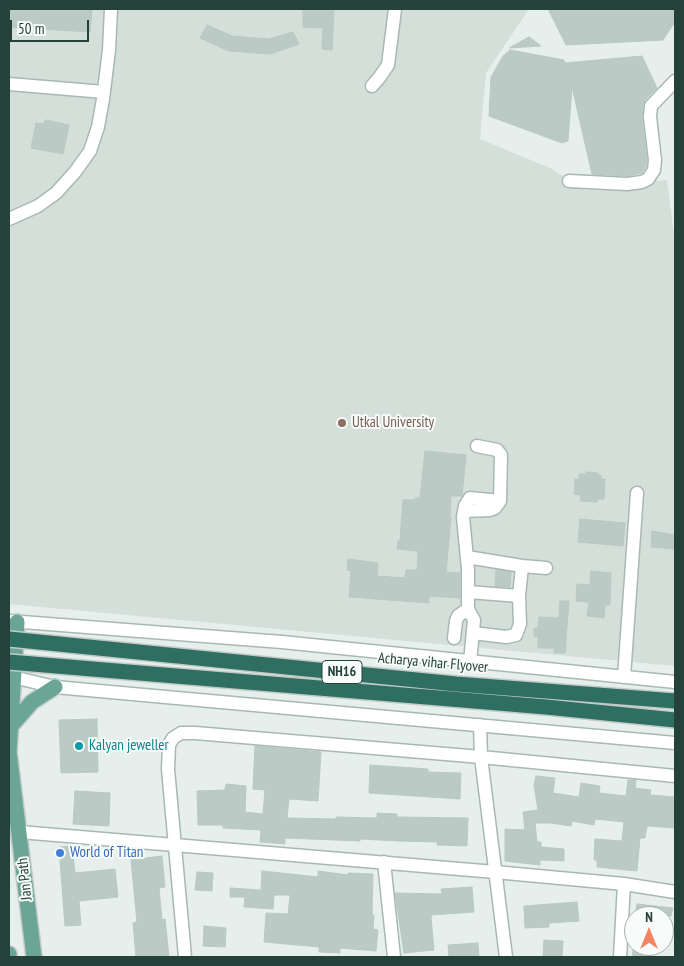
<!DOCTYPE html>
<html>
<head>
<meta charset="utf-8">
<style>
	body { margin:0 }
	#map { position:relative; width:684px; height:966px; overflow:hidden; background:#e6efeb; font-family:"PT Sans Narrow",sans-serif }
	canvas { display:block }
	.frame { position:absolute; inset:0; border:10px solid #24423a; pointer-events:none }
	.north { position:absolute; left:624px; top:906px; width:50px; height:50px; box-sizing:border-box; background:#f7fbf9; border:1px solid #a3b1ad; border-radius:50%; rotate:0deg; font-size:14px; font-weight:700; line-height:20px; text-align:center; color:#24423a }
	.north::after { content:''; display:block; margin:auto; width:18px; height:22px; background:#f4845f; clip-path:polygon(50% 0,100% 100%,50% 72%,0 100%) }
	.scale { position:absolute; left:10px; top:20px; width:79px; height:22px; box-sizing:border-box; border:2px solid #24423a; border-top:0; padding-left:6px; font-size:15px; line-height:18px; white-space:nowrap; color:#24423a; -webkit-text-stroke:4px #f7fbf9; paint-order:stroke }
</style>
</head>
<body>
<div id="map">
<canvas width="684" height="966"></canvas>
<div class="frame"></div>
<div class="north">N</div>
<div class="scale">50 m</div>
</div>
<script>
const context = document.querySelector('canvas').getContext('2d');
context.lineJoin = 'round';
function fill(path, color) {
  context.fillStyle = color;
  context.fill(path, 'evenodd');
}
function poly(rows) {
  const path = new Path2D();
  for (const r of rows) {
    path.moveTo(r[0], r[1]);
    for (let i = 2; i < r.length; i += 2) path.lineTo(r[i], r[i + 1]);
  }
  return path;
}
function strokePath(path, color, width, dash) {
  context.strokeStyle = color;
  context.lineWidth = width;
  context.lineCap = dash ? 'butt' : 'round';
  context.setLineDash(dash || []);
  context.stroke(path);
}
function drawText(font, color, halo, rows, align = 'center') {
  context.font = font + ' "PT Sans Narrow",sans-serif';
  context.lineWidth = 4;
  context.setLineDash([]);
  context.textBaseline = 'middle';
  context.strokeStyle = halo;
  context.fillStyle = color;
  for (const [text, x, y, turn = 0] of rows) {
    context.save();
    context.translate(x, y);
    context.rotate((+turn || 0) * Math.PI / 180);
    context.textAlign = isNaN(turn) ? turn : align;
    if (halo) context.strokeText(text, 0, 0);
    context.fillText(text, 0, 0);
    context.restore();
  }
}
fill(poly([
	[9,9,529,9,486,73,480,139,550,168,585,190,667,180,675,243,675,666,9,604]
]), '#d4dfda');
const building = poly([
	[9,9,92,9,90,32,9,27,9,9],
	[303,9,334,9,332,50,322,49,323,28,303,27,303,9],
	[548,9,675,9,675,22,663,40,566,45,548,9],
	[207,25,232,36,269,39,293,32,299,44,270,54,229,51,200,38,207,25],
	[529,37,541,46,509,48,529,37],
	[510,50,564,60,565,63,642,56,657,88,645,100,643,105,642,118,647,160,646,167,642,173,627,176,592,174,572,87,568,141,562,143,489,116,491,77,503,56,510,50],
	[46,120,69,125,63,154,31,148,36,123,43,124,46,120],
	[425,451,466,455,462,496,451,496,450,518,451,518,446,572,460,573,460,598,429,596,429,603,349,597,351,571,347,570,348,559,378,563,377,576,405,578,406,570,417,570,418,551,397,549,398,541,400,541,403,500,415,500,415,498,420,498,425,451],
	[586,472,598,473,598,475,601,475,601,479,605,479,604,499,598,499,597,502,580,501,581,495,574,494,575,479,579,480,579,474,586,474,586,472],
	[580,519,625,523,623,546,578,542,580,519],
	[652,531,675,535,675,549,651,547,652,531],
	[496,570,511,572,510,587,495,586,496,570],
	[591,571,611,573,610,605,605,605,604,618,587,616,589,602,576,601,577,584,590,585,591,571],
	[560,601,569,601,565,653,554,653,554,648,538,648,538,637,534,636,534,628,538,628,539,617,559,618,560,601],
	[97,719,98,772,61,773,59,720,97,719],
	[255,746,321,752,318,801,289,799,287,818,336,819,336,817,377,818,377,813,397,814,397,817,468,818,467,846,437,845,438,842,399,841,360,839,360,841,285,838,285,844,260,842,261,830,223,828,223,825,198,825,197,791,225,790,226,784,246,786,245,812,263,814,265,790,253,789,255,746],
	[370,765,428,769,428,772,461,773,460,799,369,793,370,765],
	[536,776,555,778,553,793,579,797,581,783,600,786,599,793,626,796,628,780,636,780,635,788,651,790,650,795,675,797,675,828,647,826,645,838,640,838,637,871,597,867,597,860,594,860,595,839,622,841,624,822,595,819,594,825,572,821,571,826,551,823,535,823,537,842,541,842,541,847,564,849,564,861,540,860,540,865,505,861,505,829,525,830,523,812,538,810,534,785,536,776],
	[75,791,110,793,109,826,73,824,75,791],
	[72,846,75,873,115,869,118,897,79,901,81,925,65,926,59,847,72,846],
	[162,856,165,887,159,888,162,920,165,919,169,957,136,957,133,923,137,922,131,860,162,856],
	[262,871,318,877,318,871,348,875,348,873,373,874,372,915,374,915,373,929,378,930,376,951,340,948,340,953,319,952,319,947,264,942,266,913,288,914,290,895,274,895,273,909,244,907,245,897,230,897,230,888,261,890,262,871],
	[197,872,213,873,212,891,195,890,197,872],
	[472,887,474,912,432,915,431,917,434,950,404,953,395,893,442,894,441,889,472,887],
	[577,902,579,921,549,923,549,927,525,928,524,906,577,902],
	[637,904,673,908,671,916,635,916,637,904],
	[204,926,226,928,225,947,203,946,204,926],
	[544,940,563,941,562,957,543,957,544,940],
	[478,943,479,957,449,957,448,945,478,943],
	[634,946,653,946,651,957,632,957,634,946]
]);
fill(building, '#bbcac4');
strokePath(building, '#b8c9c2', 1);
const minor = poly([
	[9,84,104,92],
	[372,86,379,78,388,65,395,9],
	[569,181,627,184,642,182,648,179,654,170,655,160,650,117,651,106,675,81],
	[9,219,38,206,56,193,75,172,90,151,98,127,103,99,109,50,111,9],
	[464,511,490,510,495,508,500,501,501,455,497,450,477,446],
	[467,557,522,566,546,568],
	[469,592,519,596],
	[9,621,282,642,675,682],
	[473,633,506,637,516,635,520,624,519,596,522,566],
	[454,638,456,621,458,616,468,609],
	[470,662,474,620,468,609,468,569,463,517,465,506,470,498,500,501],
	[9,676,55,687,675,743],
	[624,677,637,493],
	[20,832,495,872,624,884,675,892],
	[384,862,394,957],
	[185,957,168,769,169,745,173,738,181,733,195,733,481,757,480,725],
	[506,957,481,757,675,776],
	[620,957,624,884]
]);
const major = poly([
	[17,622,9,752,34,957],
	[10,727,32,702,55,687],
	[9,954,9,957]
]);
strokePath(minor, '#a8b8b2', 15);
strokePath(major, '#c2cac8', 18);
strokePath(minor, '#fff', 12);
strokePath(major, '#6aa596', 15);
const highwayBridge = poly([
	[9,639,456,684,675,701],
	[9,662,546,707,675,720]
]);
strokePath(highwayBridge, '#c2cac8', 18, []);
strokePath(highwayBridge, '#2f6f62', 15);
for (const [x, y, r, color] of [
	[342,423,5,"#8d6e63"],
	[79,746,5,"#0f9aa8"],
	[60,853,5,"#3f7fe0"]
]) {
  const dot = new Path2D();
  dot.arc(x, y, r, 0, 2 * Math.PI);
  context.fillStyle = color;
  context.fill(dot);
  strokePath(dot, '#f7fbf9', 2);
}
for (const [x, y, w] of [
	[342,672,40]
]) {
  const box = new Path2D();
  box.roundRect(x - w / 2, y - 11.5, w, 23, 4);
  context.fillStyle = '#f7fbf9';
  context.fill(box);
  strokePath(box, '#24423a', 1);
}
drawText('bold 14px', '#24423a', null, [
	["NH16",342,672]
]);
drawText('15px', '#785e54', '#f7fbf9', [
	["Utkal University",352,423]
], 'left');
drawText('15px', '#24423a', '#f7fbf9', [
	["Acharya vihar Flyover",433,663,5],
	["Jan Path",25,879,-96]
]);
drawText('15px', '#0d838f', '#f7fbf9', [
	["Kalyan jeweller",89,746]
], 'left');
drawText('15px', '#366cbe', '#f7fbf9', [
	["World of Titan",70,853]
], 'left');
</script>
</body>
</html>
